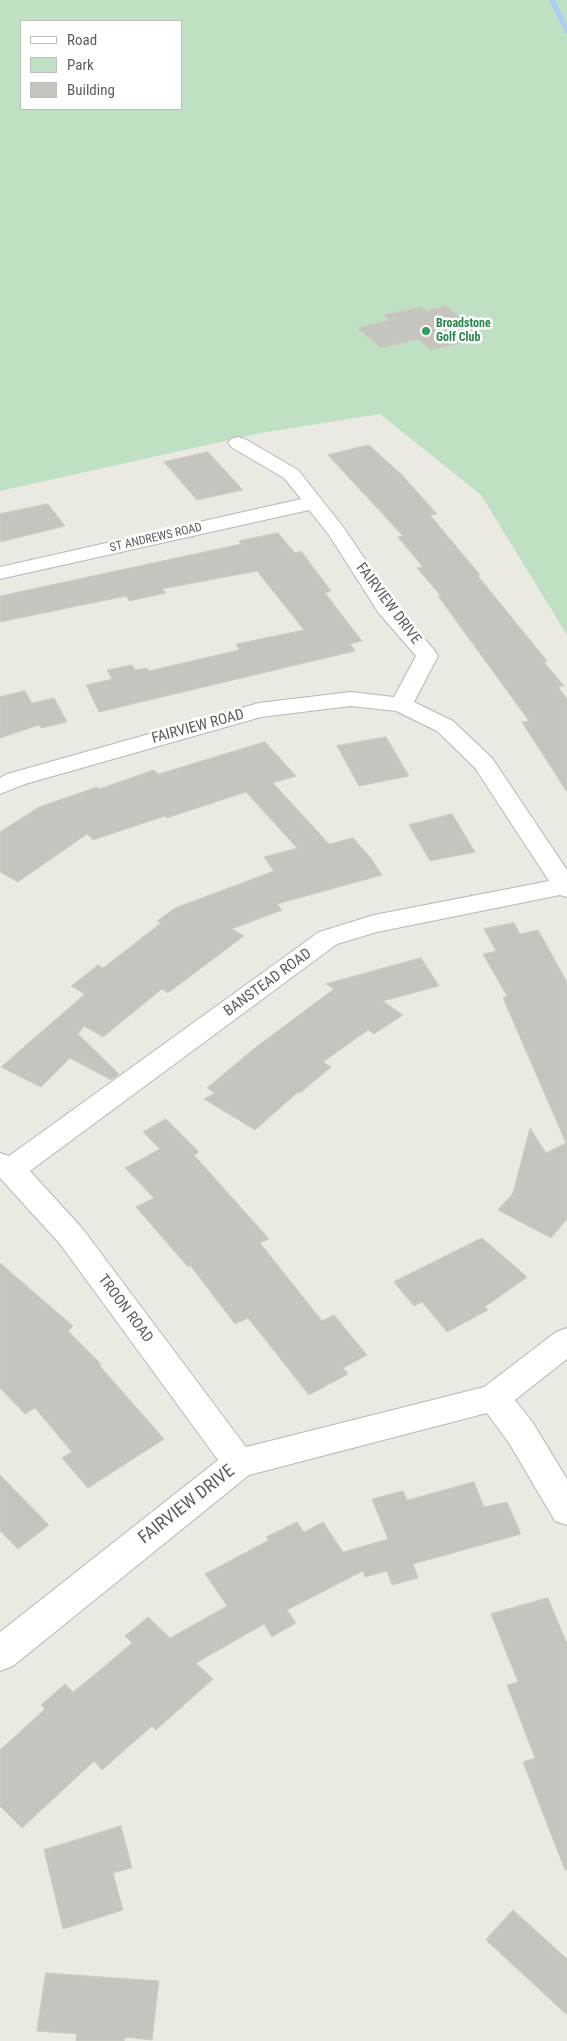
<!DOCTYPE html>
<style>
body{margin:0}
#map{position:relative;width:567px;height:2041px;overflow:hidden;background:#ebeae2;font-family:"Roboto Condensed",sans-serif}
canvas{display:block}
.legend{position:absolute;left:20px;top:20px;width:162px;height:90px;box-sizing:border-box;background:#fff;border:1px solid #bdbec0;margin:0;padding:6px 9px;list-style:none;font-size:15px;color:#5a5c61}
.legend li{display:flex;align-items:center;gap:10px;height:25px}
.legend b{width:25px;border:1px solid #bdbec0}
</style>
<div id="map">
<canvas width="567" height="2041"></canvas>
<ul class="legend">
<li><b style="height:6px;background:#fff"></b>Road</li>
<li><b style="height:14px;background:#c0e0c3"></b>Park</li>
<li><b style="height:14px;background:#c6c4be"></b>Building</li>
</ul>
</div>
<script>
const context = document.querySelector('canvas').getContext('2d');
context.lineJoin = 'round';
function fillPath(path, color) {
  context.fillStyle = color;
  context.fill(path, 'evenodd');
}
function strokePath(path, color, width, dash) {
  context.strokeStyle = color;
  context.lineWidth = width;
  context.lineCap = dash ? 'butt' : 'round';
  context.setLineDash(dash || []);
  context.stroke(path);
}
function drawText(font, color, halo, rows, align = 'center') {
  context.font = font + ' "Roboto Condensed",sans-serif';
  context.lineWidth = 5;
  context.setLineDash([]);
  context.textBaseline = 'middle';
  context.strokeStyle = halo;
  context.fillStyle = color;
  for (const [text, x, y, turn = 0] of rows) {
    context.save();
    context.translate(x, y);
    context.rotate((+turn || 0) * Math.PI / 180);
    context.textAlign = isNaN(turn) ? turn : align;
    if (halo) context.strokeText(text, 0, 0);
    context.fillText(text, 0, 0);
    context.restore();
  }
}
fillPath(new Path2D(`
 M0 0H567V635L481 495 380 414 261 433 0 491ZM21 21H181V109H21Z`), '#c0e0c3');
strokePath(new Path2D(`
 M552 0 567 31`), '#a8cef5', 5.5);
const building = new Path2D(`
 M446 306 485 337 431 350 418 339 381 348 357 328 389 320 383 315 421 307 426 311Z
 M369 445 402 475 437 514 430 515 480 575 478 576 547 661 544 662 564 686 558 687 567 699V792L522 722 529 721 438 596H441L417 568 423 567 398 537 403 536 328 455Z
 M208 452 243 490 197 500 164 462Z
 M48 504 65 526 0 542V514Z
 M278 533 295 553 301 551 331 591 325 593 362 641 350 644 355 651 99 712 86 685 112 679 107 670 132 665 135 670 147 668 149 671 239 650 236 644 304 630 257 571 162 589 166 593 129 601 126 596 0 622V596L241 544 239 541Z
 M25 691 32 703 54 698 67 722 41 728 39 725 0 738V697Z
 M386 737 409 776 359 786 337 746Z
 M265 742 296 776 273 783 329 844 353 838 370 857 382 875 277 904 282 910 232 929 244 936 168 993 162 989 103 1037 84 1026 78 1034 119 1074 111 1080 70 1058 41 1087 1 1067 85 994 71 986 98 965 103 968 161 923 157 921 175 908 274 871 264 857 297 848 246 792 167 818 165 816 93 840 87 834 18 882 0 872V832L39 807 97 787 99 789 154 770 158 774Z
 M452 814 475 852 430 861 409 825Z
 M514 923 520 934 538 930 567 982V1219L551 1238 498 1210 513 1193 530 1128 546 1153 566 1143 503 998 507 996 483 954 496 951 484 929Z
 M421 958 439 986 383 1001 403 1015 374 1034 368 1030 323 1062 331 1067 300 1093 298 1092 255 1130 204 1099 215 1093 207 1088 256 1047 334 989 326 984Z
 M166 1119 199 1152 194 1155 269 1239 260 1243 322 1321 334 1315 367 1355 343 1368 348 1374 309 1395 248 1318 235 1324 190 1265 188 1267 136 1207 154 1198 125 1168 160 1149 143 1132Z
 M482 1238 527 1277 485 1307 488 1310 447 1332 422 1302 414 1306 394 1282Z
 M0 1263 73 1326 68 1331 101 1364 99 1365 164 1439 88 1488 62 1458 72 1452 35 1408 25 1414 0 1388Z
 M0 1475 49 1525 18 1549 0 1531Z
 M474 1482 484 1507 507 1502 521 1534 413 1564 418 1578 392 1585 387 1571 365 1577 363 1571 287 1610 296 1623 272 1637 264 1624 196 1663 213 1679 156 1730 152 1726 102 1770 94 1761 22 1828 0 1806V1750L45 1709 41 1705 65 1684 73 1692 93 1676 132 1643 125 1636 148 1617 170 1638 227 1606 205 1574 269 1540 266 1537 297 1522 304 1532 323 1522 343 1552 388 1539 372 1499 403 1491 407 1500Z
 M548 1598 567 1644V1869L565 1870 523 1762 535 1758 507 1685 518 1682 491 1614Z
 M121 1826 132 1868 113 1873 123 1910 63 1929 44 1850Z
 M513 1910 567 1959V2015L486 1940Z
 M46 1973 159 1981 152 2040 125 2037 124 2041H76L77 2034 37 2031Z`);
fillPath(building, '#c6c4be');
strokePath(building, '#cfccc1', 1);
const street = new Path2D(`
 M238 437 245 439 298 470 344 528 394 603 435 651 438 656 414 702 453 721 492 758 567 870V897L560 895 377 932 337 944 30 1171 82 1228 246 1447 484 1387 556 1332 567 1328V1359L515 1400 533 1423 567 1479V1525L555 1521 509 1443 487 1413 249 1475 13 1666 0 1671V1632L218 1460 60 1244 0 1178V1153L9 1156 319 932 374 915 549 881 475 768 437 731 396 711 351 706 261 717 25 784 0 794V778L7 774 259 703 351 692 394 697 416 656 378 612 329 535 309 510 0 579V567L301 499 284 478 231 447 228 443 231 439Z`);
strokePath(street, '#b4b6bb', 2);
fillPath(street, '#fff');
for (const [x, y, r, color] of [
 [426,331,5,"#2e9e5b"]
]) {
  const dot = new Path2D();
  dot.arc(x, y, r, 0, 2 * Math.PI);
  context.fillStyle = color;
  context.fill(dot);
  strokePath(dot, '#fff', 2);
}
drawText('bold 12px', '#27864d', '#fff', [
 ["Broadstone",436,324],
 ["Golf Club",436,338]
], 'left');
drawText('12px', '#5a5c61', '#fff', [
 ["ST ANDREWS ROAD",156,538,-13]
]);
drawText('15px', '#5a5c61', '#fff', [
 ["FAIRVIEW DRIVE",388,604,53],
 ["FAIRVIEW ROAD",198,727,-15],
 ["BANSTEAD ROAD",268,983,-36],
 ["TROON ROAD",125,1309,53]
]);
drawText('18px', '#5a5c61', '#fff', [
 ["FAIRVIEW DRIVE",187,1505,-38]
]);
</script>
